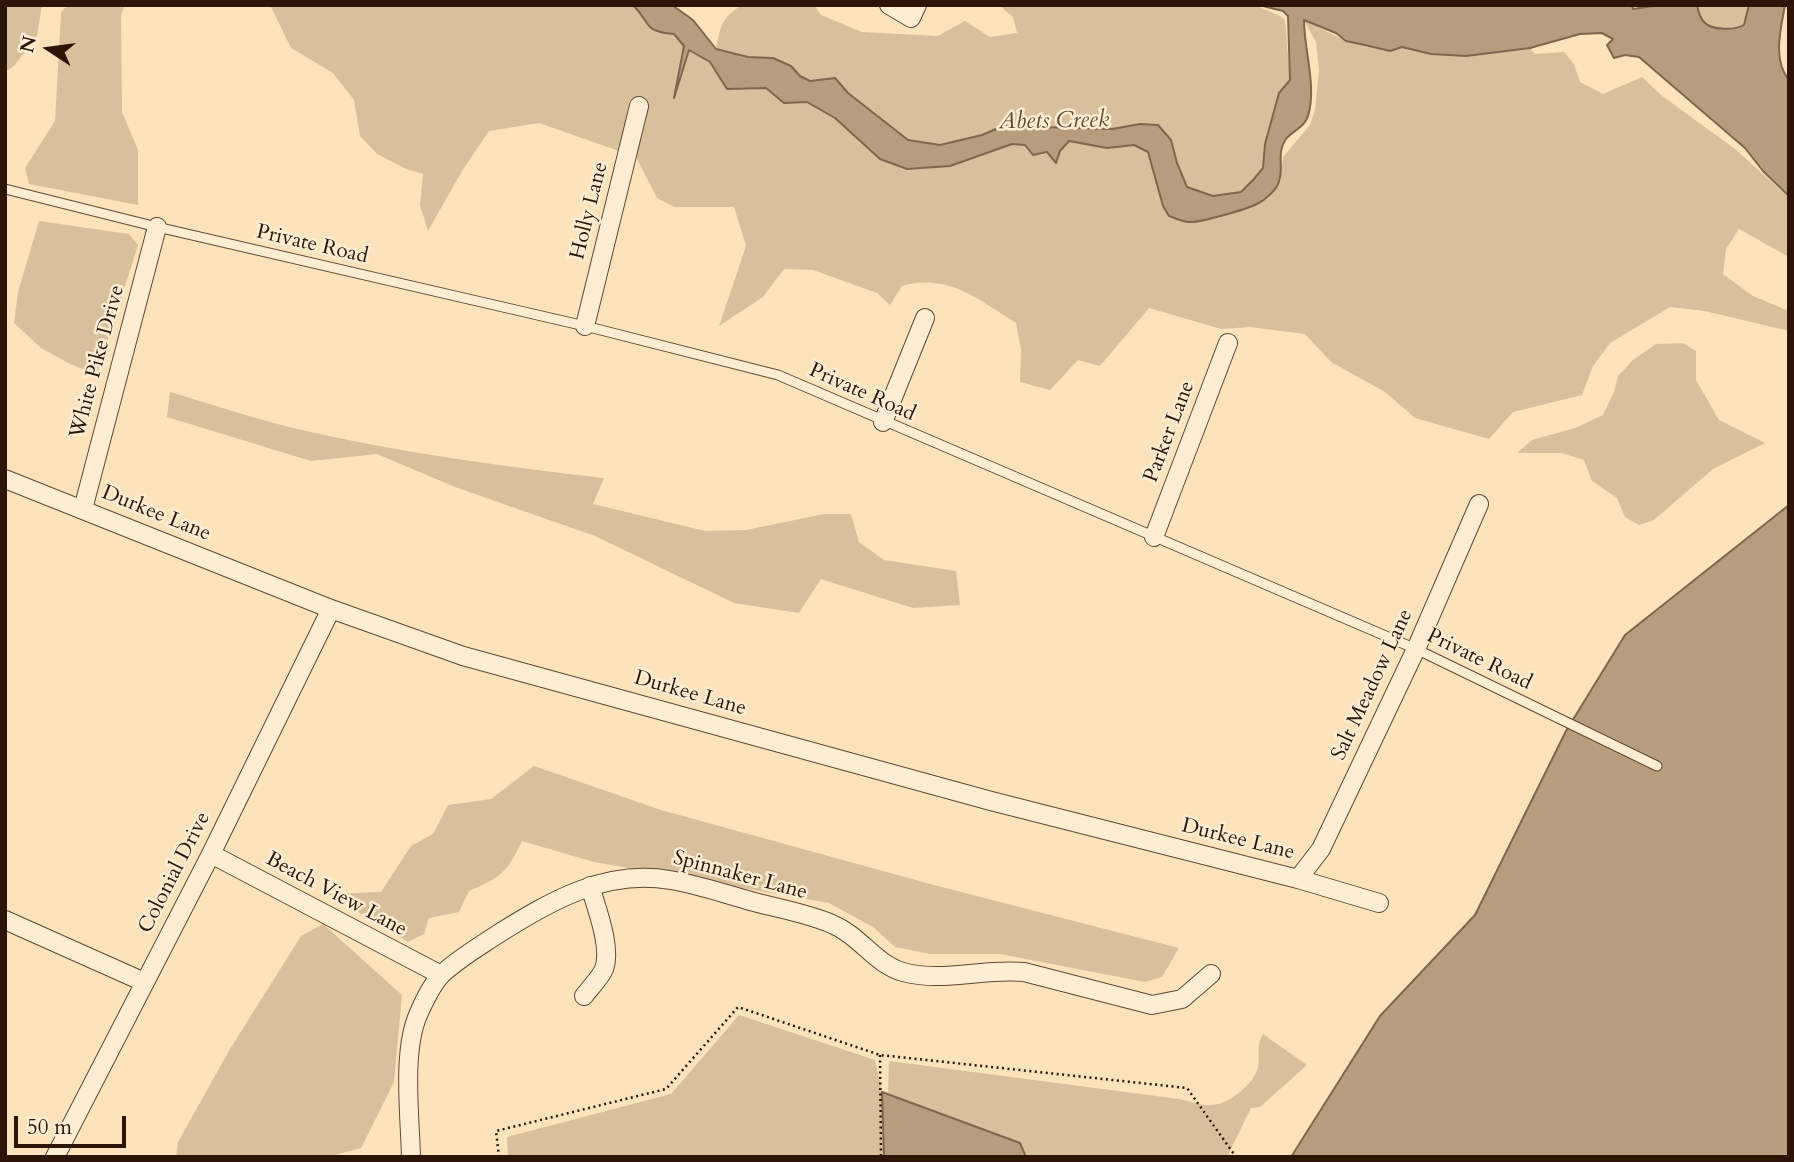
<!DOCTYPE html>
<style>
body{margin:0}
#map{position:relative;width:1794px;height:1162px;overflow:hidden;background:#fde3bb;font-family:Cardo,serif}
canvas{display:block}
.frame{position:absolute;inset:0;border:7px solid #2c1506;pointer-events:none}
.north{position:absolute;left:14px;top:14px;width:70px;height:70px;-webkit-text-stroke:5px #feedd3;paint-order:stroke;rotate:283deg;font-size:19px;font-weight:700;line-height:28px;text-align:center;color:#2c1506}
.north::after{content:'';display:block;margin:auto;width:24px;height:32px;background:#2c1506;clip-path:polygon(50% 0,100% 100%,50% 72%,0 100%)}
.scale{position:absolute;left:14px;top:1116px;width:112px;height:32px;box-sizing:border-box;border:4px solid #2c1506;border-top:0;padding-left:9px;font-size:21px;line-height:24px;white-space:nowrap;color:#2c1506;-webkit-text-stroke:5px #feedd3;paint-order:stroke}
</style>
<div id="map">
<canvas width="1794" height="1162"></canvas>
<div class="frame"></div>
<div class="north">N</div>
<div class="scale">50 m</div>
</div>
<script>
const context = document.querySelector('canvas').getContext('2d');
context.lineJoin = 'round';
function fillPath(path, color) {
  context.fillStyle = color;
  context.fill(path, 'evenodd');
}
function strokePath(path, color, width, dash) {
  context.strokeStyle = color;
  context.lineWidth = width;
  context.lineCap = dash ? 'butt' : 'round';
  context.setLineDash(dash || []);
  context.stroke(path);
}
function drawText(font, color, halo, rows, align = 'center') {
  context.font = font + ' Cardo,serif';
  context.lineWidth = 5;
  context.setLineDash([]);
  context.textBaseline = 'middle';
  context.strokeStyle = halo;
  context.fillStyle = color;
  for (const [text, x, y, turn = 0] of rows) {
    context.save();
    context.translate(x, y);
    context.rotate((+turn || 0) * Math.PI / 180);
    context.textAlign = isNaN(turn) ? turn : align;
    if (halo) context.strokeText(text, 0, 0);
    context.fillText(text, 0, 0);
    context.restore();
  }
}
fillPath(new Path2D(`
 M5 5H42L37 36 14 66 5 72Z
 M68 5H125L121 15 122 112 138 150V205L29 184 25 168 55 121 61 12Z
 M270 5H633C652 24 642 32 674 34L684 46 676 89 689 50 710 62 727 89 766 88 784 103 806 102 835 118 880 159 996 149 1012 144 1025 145 1034 155 1049 154 1055 162 1060 151 1069 141 1107 148 1134 145 1148 152 1163 206 1211 220 1257 204 1279 181 1283 157 1310 125 1315 110 1319 70 1316 42 1304 20 1346 41 1402 47 1431 54 1466 56 1530 48 1535 54 1564 52 1574 64 1580 82 1603 94 1642 77 1661 95 1735 149 1789 197V257L1739 229 1726 249 1723 274 1753 296 1789 311V331L1705 311 1670 307 1610 343 1593 366 1582 395 1513 412 1489 439 1415 418 1385 392 1331 362 1305 334 1250 327 1221 329 1149 308 1100 366 1078 360 1050 390 1020 382 1021 350 1016 323C979 300 948 273 902 286L890 305 877 293 813 270 784 269 763 297 719 326 746 246 734 207H674L657 198 636 157 539 123 489 131 462 171 428 231 420 205 423 174 406 169 377 154 360 136 354 100 333 73 291 48Z
 M742 5H814L821 15 862 32 938 36 965 21 990 37 1017 33 1013 17 999 5H1255L1280 16 1285 20 1290 80 1279 93 1265 144 1263 168 1254 179 1241 192 1213 196 1187 187 1177 163 1171 140 1140 124 1112 129 1003 126 982 135 940 145 908 140 848 93 835 78 810 81 800 76 791 66 773 58 748 57 716 49C720 27 722 17 742 5Z
 M1697 5H1749L1744 25C1735 30 1712 31 1704 22 1700 18 1698 10 1697 5Z
 M39 221 129 234 138 245 97 375 70 364 41 348 14 323 18 292Z
 M1683 343 1696 351V380L1719 420 1765 443 1713 469 1654 520 1639 525 1625 517 1617 498 1592 481 1584 460 1561 453H1517L1532 440 1575 428 1603 415 1614 392 1618 376 1633 360 1656 344Z
 M170 392C211 404 252 418 293 428 395 452 499 466 604 478L593 504 705 531 746 530 824 514H851L859 542 884 560 956 571 960 605 913 608 821 579 799 613 734 603 595 536 455 487 377 454 311 461 167 417Z
 M534 766 661 810 934 885 1179 948 1162 977 1145 982 1000 954H930L895 947 873 927 829 903 594 862 522 841C507 873 501 877 469 891L459 912 429 918 424 934 408 942 328 894 381 892 411 846 433 834 448 805 491 799Z
 M323 924 402 995 394 1082 361 1148 327 1157H176L178 1142 230 1049 301 936Z
 M739 1015 875 1060 882 1092 884 1157H508L507 1137 671 1094Z
 M1263 1034 1307 1065 1260 1107 1251 1108 1227 1157H1026L1020 1143 888 1094 889 1061 1179 1099C1189 1101 1203 1106 1213 1105 1229 1104 1255 1083 1258 1067 1260 1056 1256 1045 1263 1034Z`), '#d9c09c');
const water = new Path2D(`
 M633 5H672L693 20 716 49 748 57 773 58 791 66 800 76 810 81 835 78 848 93 908 140 940 145 982 135 1003 126 1112 129 1140 124 1158 125 1171 140 1177 163 1187 187 1213 196 1241 192 1254 179 1263 168 1265 144 1279 93 1290 80 1288 16 1283 11 1259 5H1632L1633 9 1660 5H1697C1698 10 1700 18 1704 22 1712 31 1735 30 1744 25L1749 5H1785C1781 28 1772 60 1789 80V196L1763 171 1745 148 1639 57 1625 55 1614 58 1607 45 1613 39 1602 33 1580 34 1530 48 1466 56 1431 54 1402 47 1390 51 1365 45 1346 41 1336 33 1304 20C1304 51 1317 86 1308 116 1305 127 1292 131 1286 139 1276 153 1284 167 1279 181 1277 190 1265 200 1257 204 1247 209 1200 223 1189 222 1183 222 1175 218 1169 216L1163 206 1148 152 1134 145 1107 148 1069 141 1060 151 1056 163 1047 152 1033 155 1025 145 1012 144 950 166 907 169 880 159 835 118 807 102 784 103 766 88 727 89 710 62 689 50 674 98 684 46 674 34C642 31 652 24 633 5Z
 M1789 505V1157H1291L1380 1016 1475 915 1566 731 1625 635Z
 M882 1092 1020 1143 1026 1157H884Z`);
fillPath(water, '#b69d7d');
strokePath(water, '#7f674d', 2);
const service = new Path2D(`
 M5 189 157 227 585 326 778 375 1416 649 1657 766`);
const minor = new Path2D(`
 M889 5 911 18 917 5
 M585 326 639 106
 M883 422 925 318
 M5 479 331 609 463 656 991 801 1298 879 1379 903
 M83 509 157 227
 M1154 537 1228 343
 M211 854 441 975
 M1298 879 1321 849 1416 649 1479 504
 M5 920 144 982
 M584 996C590 988 600 978 604 969 612 947 596 907 590 886
 M55 1157 211 854 331 609
 M411 1157C410 1116 402 1052 418 1015 423 1003 433 983 442 974 458 959 480 946 498 934 551 901 605 869 670 880 696 884 722 893 747 900 774 908 808 913 834 925 860 936 875 964 903 972 943 983 983 968 1024 972L1152 1005 1182 999 1211 974`);
strokePath(service, '#604833', 11);
strokePath(minor, '#604833', 20);
strokePath(new Path2D(`
 M880 1055 881 1157
 M499 1157 496 1131 666 1089 738 1007 880 1055 1187 1088 1236 1157`), '#2c1506', 2.5, [2, 3.5]);
strokePath(service, '#feedd3', 9);
strokePath(minor, '#feedd3', 18);
drawText('21px', '#2c1506', '#feedd3', [
 ["Holly Lane",590,211,-76],
 ["Private Road",312,245,13],
 ["White Pike Drive",98,362,-75],
 ["Private Road",862,393,24],
 ["Parker Lane",1170,432,-69],
 ["Durkee Lane",156,514,22],
 ["Private Road",1479,660,26],
 ["Salt Meadow Lane",1373,685,-65],
 ["Durkee Lane",690,694,16],
 ["Durkee Lane",1238,840,14],
 ["Colonial Drive",175,873,-63],
 ["Spinnaker Lane",740,876,15],
 ["Beach View Lane",336,895,28]
]);
drawText('italic 23px', '#634b36', '#feedd3', [
 ["Abets Creek",1054,122,-1]
]);
</script>
